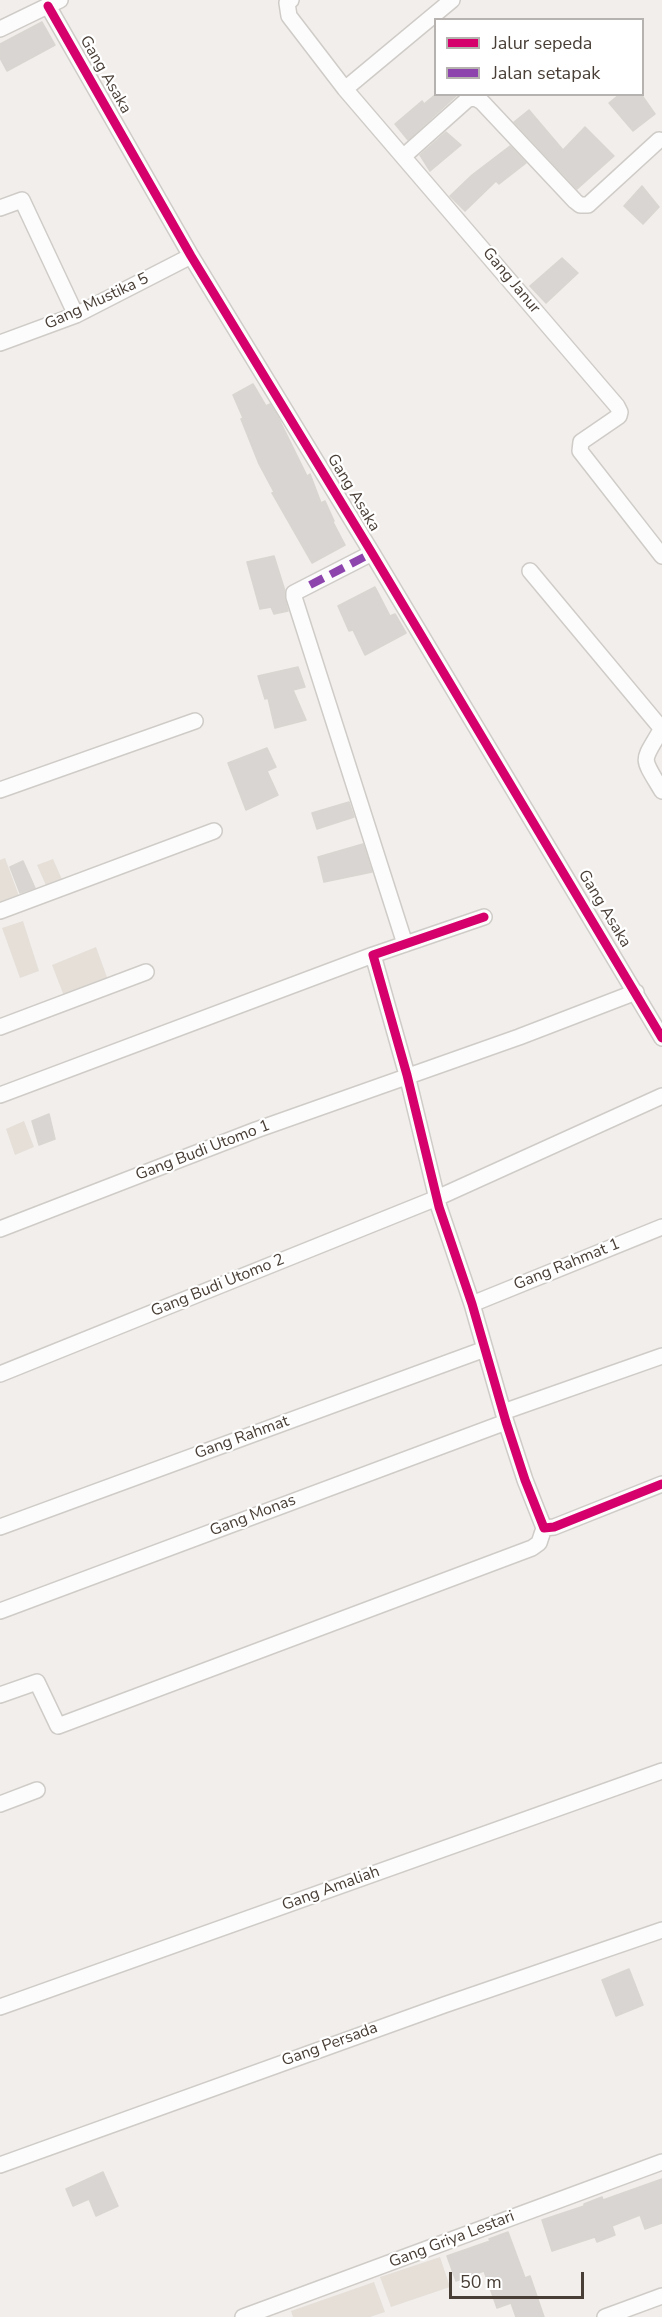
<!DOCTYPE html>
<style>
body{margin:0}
#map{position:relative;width:662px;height:2317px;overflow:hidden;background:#f1eeeb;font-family:"Nunito Sans",sans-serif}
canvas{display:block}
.legend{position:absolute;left:434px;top:18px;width:210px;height:78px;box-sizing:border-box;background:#fff;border:2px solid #b6b2af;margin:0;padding:8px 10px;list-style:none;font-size:18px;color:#483e36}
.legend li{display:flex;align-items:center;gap:12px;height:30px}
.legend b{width:30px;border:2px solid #b6b2af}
.scale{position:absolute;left:449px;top:2272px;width:135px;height:27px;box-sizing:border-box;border:3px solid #483e36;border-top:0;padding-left:8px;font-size:18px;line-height:21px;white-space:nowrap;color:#483e36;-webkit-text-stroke:4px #fff;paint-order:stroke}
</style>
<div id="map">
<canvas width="662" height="2317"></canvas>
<ul class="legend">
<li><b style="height:8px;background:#d6006c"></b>Jalur sepeda</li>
<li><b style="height:8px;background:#8e44ad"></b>Jalan setapak</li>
</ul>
<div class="scale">50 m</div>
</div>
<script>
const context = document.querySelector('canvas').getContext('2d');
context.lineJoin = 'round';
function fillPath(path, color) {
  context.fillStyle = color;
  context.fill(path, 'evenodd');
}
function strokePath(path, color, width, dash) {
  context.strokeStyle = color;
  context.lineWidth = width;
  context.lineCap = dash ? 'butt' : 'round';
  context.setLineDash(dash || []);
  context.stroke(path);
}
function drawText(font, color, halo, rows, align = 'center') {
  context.font = font + ' "Nunito Sans",sans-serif';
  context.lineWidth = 4.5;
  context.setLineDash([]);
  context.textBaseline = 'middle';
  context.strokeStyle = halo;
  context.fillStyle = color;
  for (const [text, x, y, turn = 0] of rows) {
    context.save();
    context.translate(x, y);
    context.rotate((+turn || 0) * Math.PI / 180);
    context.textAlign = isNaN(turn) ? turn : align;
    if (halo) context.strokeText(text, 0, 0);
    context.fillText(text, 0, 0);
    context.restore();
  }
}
fillPath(new Path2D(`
 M5 858 19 896 0 904V860Z
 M53 859 64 884 48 890 37 865Z
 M23 921 39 971 20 978 2 928Z
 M96 947 108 980 64 996 52 965Z
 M24 1121 34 1147 15 1155 6 1129Z
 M440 2257 450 2287 391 2307 380 2277Z
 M374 2282 385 2312 370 2317H293L291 2311Z`), '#e5dfd8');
const building = new Path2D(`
 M42 22 55 45 7 71 0 58V44Z
 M436 94H458L408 140 395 124 422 101 424 104Z
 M620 94H641L655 114 633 131 609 103Z
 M529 110 563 150 585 127 614 156 577 189 514 122Z
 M446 132 461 145 430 171 420 155Z
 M510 146 526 163 499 184 496 181 465 211 450 196 472 175Z
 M642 186 659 207 643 224 624 206Z
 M562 258 578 273 546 303 530 286Z
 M253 384 266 406 270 404 278 417 307 476 310 474 321 503 325 501 334 521 333 522 345 545 312 563 272 493 274 492 259 464 241 419 243 418 233 395Z
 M274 556 285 591V600L288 611 274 614 271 607 260 609 247 562Z
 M375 587 390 616 395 614 406 633 365 655 353 630 349 631 338 606Z
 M298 667 305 687 293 690 306 720 275 728 268 698 265 699 258 676Z
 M267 748 276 767 267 771 278 795 246 810 228 763Z
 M349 802 354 817 317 829 312 813Z
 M363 844 372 872 324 882 318 857Z
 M23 861 35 888 20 893 10 867Z
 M49 1114 55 1139 39 1145 32 1121Z
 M629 1969 643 2005 616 2016 602 1980Z
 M103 2172 118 2206 96 2216 89 2199 73 2206 66 2189Z
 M662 2179V2223L645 2229 640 2215 612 2226 615 2235 597 2242 595 2237 552 2251 542 2220 584 2206V2204L602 2197 603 2200Z
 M508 2232 525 2278 530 2276 544 2317H516L511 2303 497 2308 484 2271 456 2281 447 2256 490 2241 489 2239Z`);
fillPath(building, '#d9d5d2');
strokePath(building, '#d9d5d1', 1.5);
const minor = new Path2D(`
 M291 0 287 3 289 16 345 89 617 406 620 412 619 416 581 442 580 451 662 556
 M48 6 191 256 372 553 662 1038
 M0 29 60 0
 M345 89 452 0
 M404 156 468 99 475 98 482 102 575 201 580 205H588L659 140
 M0 208 22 200 76 315
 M0 343 76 315 191 256
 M372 553 294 593V597L405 944
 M530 571 661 728
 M662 728C642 764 640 754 662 791
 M0 790 195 721
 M0 911 214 831
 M484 917 373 955 407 1075 439 1207 472 1304 506 1422 525 1480 544 1528 554 1527 662 1484
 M0 1027 146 972
 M0 1095 373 955
 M0 1229 256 1130 519 1037 636 992
 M472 1304 662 1227
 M0 1374 437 1198 662 1096
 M503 1412 662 1356
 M0 1527 485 1349
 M0 1611 506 1422
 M0 1695 37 1682 58 1726 532 1548 539 1543 544 1528
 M0 1804 37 1790
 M0 2007 662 1771
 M0 2165 444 2005 662 1930
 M243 2317 662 2162
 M605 2317 662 2296`);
strokePath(minor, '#cfccc8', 18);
strokePath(minor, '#fdfcfc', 15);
strokePath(new Path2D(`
 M310 585 372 553`), '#8e44ad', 8, [15, 8]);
strokePath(new Path2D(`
 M48 6 191 256 372 553 662 1038
 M484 917 373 955 407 1075 439 1207 472 1304 506 1422 525 1480 544 1528 554 1527 662 1484`), '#d6006c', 9);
drawText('16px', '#483e36', '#fff', [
 ["Gang Asaka",105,75,60],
 ["Gang Janur",511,281,50],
 ["Gang Mustika 5",97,302,-25],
 ["Gang Asaka",353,493,59],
 ["Gang Asaka",604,909,59],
 ["Gang Budi Utomo 1",203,1151,-21],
 ["Gang Rahmat 1",567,1265,-22],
 ["Gang Budi Utomo 2",218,1286,-22],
 ["Gang Rahmat",242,1438,-20],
 ["Gang Monas",253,1516,-21],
 ["Gang Amaliah",331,1889,-20],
 ["Gang Persada",330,2045,-20],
 ["Gang Griya Lestari",452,2240,-21]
]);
</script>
